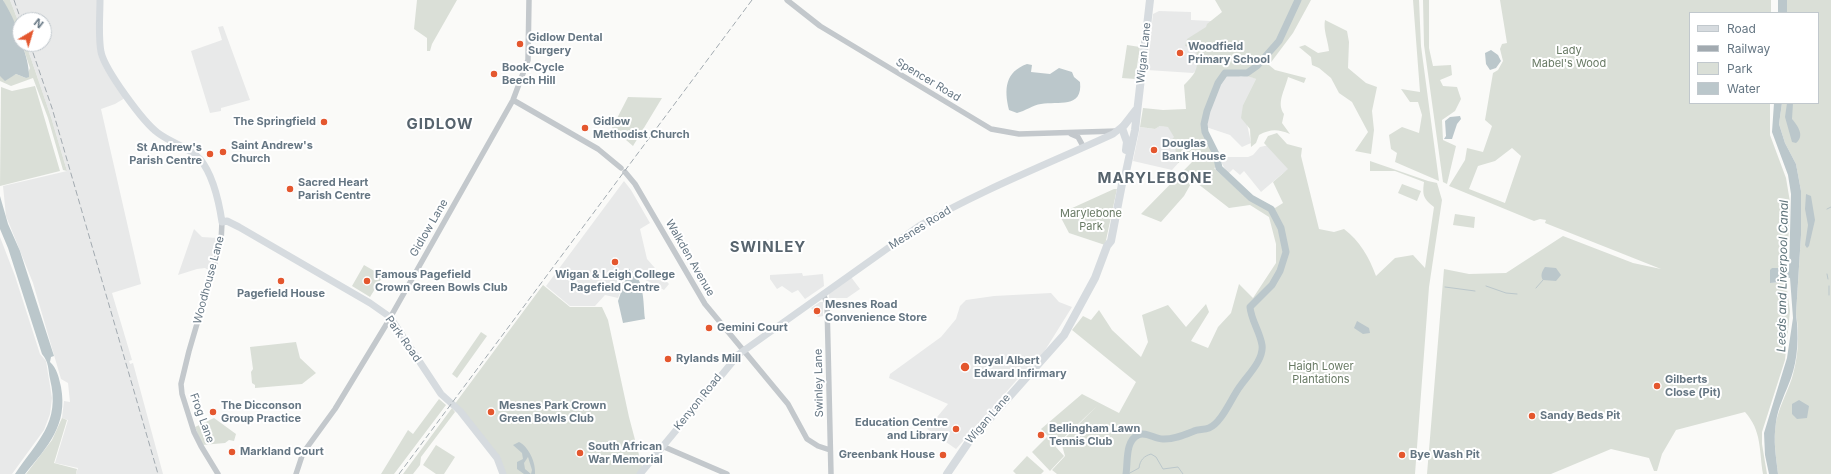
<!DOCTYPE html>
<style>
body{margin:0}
#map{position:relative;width:1831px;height:474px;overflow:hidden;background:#fafaf8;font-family:Inter,sans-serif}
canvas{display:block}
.legend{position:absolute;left:1689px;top:12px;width:130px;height:92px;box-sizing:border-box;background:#fff;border:1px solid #c1c8cd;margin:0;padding:5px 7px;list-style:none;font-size:12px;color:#657683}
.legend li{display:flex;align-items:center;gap:8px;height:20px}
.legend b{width:20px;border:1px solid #c1c8cd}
.north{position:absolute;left:12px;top:12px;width:40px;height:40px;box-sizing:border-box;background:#fff;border:1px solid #c1c8cd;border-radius:50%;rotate:38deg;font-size:11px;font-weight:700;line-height:16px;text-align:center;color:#657683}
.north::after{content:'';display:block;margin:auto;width:14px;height:18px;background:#e4572e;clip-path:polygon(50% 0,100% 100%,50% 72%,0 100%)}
</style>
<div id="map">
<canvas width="1831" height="474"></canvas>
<ul class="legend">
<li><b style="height:5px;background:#d6dbdf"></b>Road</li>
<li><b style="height:5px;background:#a2aab0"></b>Railway</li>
<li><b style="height:11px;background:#dadfd7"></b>Park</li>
<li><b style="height:11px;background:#bbc7cb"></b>Water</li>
</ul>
<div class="north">N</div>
</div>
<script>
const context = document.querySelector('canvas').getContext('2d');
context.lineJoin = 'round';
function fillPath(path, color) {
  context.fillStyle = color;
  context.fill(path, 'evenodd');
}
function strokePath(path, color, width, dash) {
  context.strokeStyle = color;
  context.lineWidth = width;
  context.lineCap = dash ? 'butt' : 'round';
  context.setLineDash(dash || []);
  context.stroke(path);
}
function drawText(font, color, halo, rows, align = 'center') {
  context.font = font + ' Inter,sans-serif';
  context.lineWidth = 4;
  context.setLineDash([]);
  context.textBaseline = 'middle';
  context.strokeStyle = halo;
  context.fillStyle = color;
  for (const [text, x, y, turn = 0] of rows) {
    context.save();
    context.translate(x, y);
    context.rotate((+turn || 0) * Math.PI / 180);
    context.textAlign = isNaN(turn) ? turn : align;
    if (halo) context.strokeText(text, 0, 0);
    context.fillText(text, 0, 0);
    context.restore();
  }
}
fillPath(new Path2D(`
 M10 0H98V50L125 98 115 104 101 109 141 284 112 293 132 360 129 361 130 364 133 363 163 474H76L78 468 55 463 68 420 62 418 64 401 70 402 68 383 61 379 33 283 6 216 3 186 67 171 51 117 26 44H44V20H20V26Z
 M1159 11 1191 12V20L1211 21 1217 40 1202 66 1193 73 1147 70 1153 14Z
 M223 26 250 100 221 108V111L210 113 191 51 222 40 218 27Z
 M1230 72 1241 77 1247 75 1256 79 1243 105 1251 143 1242 147 1230 135 1206 127 1214 94Z
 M1160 126 1179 127 1181 160 1172 170 1133 161 1140 127 1155 129Z
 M1283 142 1299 164 1282 174 1261 192 1244 171 1240 175 1233 169 1228 174 1221 162 1223 157H1248L1253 155 1260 147Z
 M624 181 631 190 650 223 640 229 647 259 669 284 664 290 644 279 639 269 634 271 629 269 618 298 605 295 595 306H570L546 286Z
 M194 229 202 237 218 238 208 270 205 268 197 269 178 275Z
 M0 237 15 276 40 354 46 361 52 398 50 414 44 430 12 474H0Z
 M802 273 803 276 823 274 824 286 805 299 798 290 792 293 782 286 777 289 770 279V275Z
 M851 277 860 289 847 298H829V293Z
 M1051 293 1059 302 1072 307 1039 360 1023 373 956 449 927 429 948 404 889 378 890 374 941 337 956 319 960 306 966 300 994 296Z
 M820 302H823V316L818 317 811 308Z`), '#e8e9e9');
fillPath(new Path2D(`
 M3 0H10L20 26V39Z
 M417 0H457L432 44 430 51H427V38L414 29Z
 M1215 0H1311L1293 33 1269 65 1275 70 1306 78 1304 83 1288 77C1285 90 1276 103 1284 114L1282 123 1290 134C1277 129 1271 129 1259 135L1256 143 1251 147 1250 129 1241 118 1243 105 1256 79C1247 75 1240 76 1230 72L1214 94 1206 124 1212 153 1190 155 1178 163 1175 148 1169 143 1174 137 1168 127 1160 126 1155 129 1140 127 1143 108 1163 110 1186 109 1184 85C1197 72 1199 68 1196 49L1185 46 1187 39 1206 27 1207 24 1222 12Z
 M1413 0H1419L1421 46 1439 181 1395 162 1397 153 1391 149 1389 135 1402 127 1419 133 1422 115 1418 102H1410L1401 89 1420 92Z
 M1423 0H1429V48L1433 66 1451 65 1452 75 1440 80 1443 86 1457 87 1461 99 1455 111 1442 120 1443 140 1456 146 1447 184 1443 182 1424 45Z
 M1500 0H1771V13H1690V103H1770V135L1786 178 1790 202 1787 269 1776 268 1770 283 1786 282 1790 311 1785 360 1762 432V444L1767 474H1763C1759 450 1762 431 1745 412L1676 430 1662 454 1657 471H1654L1649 458 1611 449 1551 474H1427L1444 269 1469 274 1506 273 1563 236 1633 263 1661 269 1545 223 1546 220 1540 219 1534 221 1449 186 1465 160 1467 148 1483 152 1492 126 1485 120 1493 73 1498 70 1503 61 1500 49 1502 44 1507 43ZM1512 148 1521 156 1505 203 1469 189 1478 166 1495 161Z
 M1787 0H1831V474H1778C1776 456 1773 440 1776 422 1779 407 1787 393 1792 378 1798 358 1800 335 1796 314L1801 235V191L1796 164 1785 143 1779 124 1782 103H1818V13H1787Z
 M1325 20 1347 31 1349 42 1348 68 1366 83 1377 87 1372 111 1374 130 1371 154 1355 151 1368 132 1352 102 1339 93 1331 78 1319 68 1312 65 1311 57 1299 47 1305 45 1318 53 1329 51C1328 40 1323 30 1325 20Z
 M22 44H26L51 117 67 171 63 170 48 118 33 78 11 86 0 81V73V76L9 77 16 74 26 78 30 68Z
 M1127 45 1140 47 1135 79 1122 78Z
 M35 86 60 171 0 186 1 87 12 91Z
 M628 97 662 98 633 146 612 128Z
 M1277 133 1287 144 1302 148 1301 156 1319 229 1334 232 1344 229C1360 241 1369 257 1376 276L1395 258 1413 255 1425 268 1434 207C1424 199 1422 196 1424 182L1395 171H1370V161L1428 181 1437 183 1442 200 1429 287 1415 474H1057L1052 470 1065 456 1061 442 1097 406 1055 446 1064 456 1050 471 1032 452 1048 436 1041 429 1082 394 1119 413 1136 382 1072 330 1083 316 1091 320 1099 310 1112 330 1141 357 1148 342 1142 315 1168 305 1186 327 1206 304 1209 312 1191 341 1208 348 1218 327 1231 313 1239 284 1253 298 1276 263V244L1269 217 1250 205 1229 208 1193 180 1184 196 1161 222 1141 214 1192 162 1219 161 1222 165 1214 168 1247 198H1257L1275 208 1283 203 1273 182 1288 169 1264 143 1268 136Z
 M1402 184 1421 191 1417 201 1398 193Z
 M1114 189H1117L1105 245 1069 233 1059 214Z
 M1455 214 1475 217 1474 228 1453 225Z
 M364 265 383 276 370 297 352 286Z
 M543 285 570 307H602L608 320 629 417 643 470 637 474H505L454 405Z
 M481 332 487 336 457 378 452 374Z
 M296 342 300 358 316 373 302 384 255 388V385L252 383 251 372 253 369 250 347Z
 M439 399 446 405 394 474H381L408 430 413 434Z
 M452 408 455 412 421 457 420 465 413 474H403Z
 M62 418 67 420 54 463 77 469 76 474H26L52 440Z
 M214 418 236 434 234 441 229 440 225 443 202 445 195 427Z
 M436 445 455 457 444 474H436L423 465Z
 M1027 456 1044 471 1041 474H1016L1013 471Z`), '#dadfd7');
fillPath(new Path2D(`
 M0 0H3C10 12 20 30 20 44H22C26 56 29 65 29 77L26 78 16 74 5 81 0 76Z
 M1778 0H1787V13H1778Z
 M1491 50 1498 55 1501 61 1496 68 1490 70 1486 64 1485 53Z
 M1027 64 1032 65 1031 72 1050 74 1059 68 1072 72 1074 77 1080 82C1083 109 1058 101 1041 104 1033 105 1025 111 1017 113L1009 110C1004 89 1005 72 1027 64Z
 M1774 103H1782L1779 124 1785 143 1796 164 1801 191V235L1796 314C1799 336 1798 358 1791 378 1786 392 1778 407 1776 422 1773 442 1776 455 1778 474H1769L1765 455 1764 433 1787 358 1793 318 1790 278 1786 277 1783 282 1770 283V270L1772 268H1784L1787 272 1789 271 1791 194 1788 175 1772 132Z
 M1787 103H1793L1792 119C1798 126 1805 136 1796 143L1792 142 1785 117Z
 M1460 116 1461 119 1457 124 1452 139H1444L1446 136 1445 121 1450 117Z
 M1806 194 1811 196 1815 220 1809 246 1807 248 1805 245 1808 225 1805 209Z
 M0 196 8 224 20 251 54 356 51 357 50 362C57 368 59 378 61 387 68 425 48 446 25 474H15C37 441 61 423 50 379 48 369 49 362 42 354L8 248 0 229Z
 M1545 267 1556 268 1561 275 1556 281 1543 280C1540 276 1542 271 1545 267Z
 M629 269C645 278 643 303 645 319L623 323 618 301Z
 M1357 321 1369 328 1370 333 1363 334 1354 328Z
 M1799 400 1809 406 1807 418 1797 419 1792 414V404Z
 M519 442C529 447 536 463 535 474H531L532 470 528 457 524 463 525 469 531 474H524L517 469V462L523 459 522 453 513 445Z`), '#bbc7cb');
strokePath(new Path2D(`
 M1827 209 1831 207
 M1827 274 1828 279
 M1486 286 1506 293 1517 294
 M1829 286V295
 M1445 287 1475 291
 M1536 288 1543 280
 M1128 474 1139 468C1140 460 1144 456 1151 454L1156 457 1163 469 1178 467 1183 474`), '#bbc7cb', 1);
strokePath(new Path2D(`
 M1126 474C1128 462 1125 441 1138 435 1146 431 1156 440 1164 439 1175 439 1184 435 1194 431 1198 429 1204 430 1209 428 1222 423 1232 396 1241 385 1249 374 1264 359 1262 345 1260 332 1251 320 1250 307L1272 285 1280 271 1286 252 1281 228 1271 209 1251 198 1219 168 1216 154 1205 132 1204 124 1207 111 1218 83 1225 73H1247L1257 66 1279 41 1298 0`), '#bbc7cb', 7);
strokePath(new Path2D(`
 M787 0 820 26 991 129 1019 134 1117 131
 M513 100 598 149 621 168
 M1071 134 1078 137 1083 146
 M625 172 635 184 705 304 788 404 807 439 818 446 830 450
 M823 294 827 303 831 474
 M662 446 727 474
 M218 474 201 446 194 432 182 394 181 384 189 351 221 242 222 222
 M296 474 303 453 335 409 386 325 513 100 528 60 529 0`), '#c3c8cc', 5.5);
strokePath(new Path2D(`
 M100 0C100 17 98 35 101 52 105 70 143 122 158 133 171 143 189 147 200 159 213 175 219 202 222 222L227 221 239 227 370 303 390 317 441 394 460 411 497 458 503 474
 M640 474 739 354 919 226C981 190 1048 164 1113 134L1123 126`), '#d6dbdf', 7);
strokePath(new Path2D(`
 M1126 150 1127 142 1122 128 1136 110
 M947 474 968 443 1064 335 1095 278 1107 246 1111 241 1122 184 1124 181 1135 130 1150 0`), '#d6dbdf', 8);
strokePath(new Path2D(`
 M14 0 21 20
 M30 44 52 108 158 474
 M399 474 752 0`), '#a2aab0', 1, [6, 3]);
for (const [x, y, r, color] of [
 [520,44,4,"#e4572e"],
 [1180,53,4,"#e4572e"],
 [494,74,4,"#e4572e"],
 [324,122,4,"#e4572e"],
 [585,128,4,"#e4572e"],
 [1154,150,4,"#e4572e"],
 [223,152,4,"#e4572e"],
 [210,154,4,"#e4572e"],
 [290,189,4,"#e4572e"],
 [615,262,4,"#e4572e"],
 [281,281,4,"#e4572e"],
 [367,281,4,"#e4572e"],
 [817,311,4,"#e4572e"],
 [709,328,4,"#e4572e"],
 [668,359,4,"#e4572e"],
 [965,367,5,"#e4572e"],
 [1657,386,4,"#e4572e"],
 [213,412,4,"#e4572e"],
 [491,412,4,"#e4572e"],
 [1532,416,4,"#e4572e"],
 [956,429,4,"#e4572e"],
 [1041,435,4,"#e4572e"],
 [232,452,4,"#e4572e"],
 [580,453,4,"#e4572e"],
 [943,455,4,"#e4572e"],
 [1402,455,4,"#e4572e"]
]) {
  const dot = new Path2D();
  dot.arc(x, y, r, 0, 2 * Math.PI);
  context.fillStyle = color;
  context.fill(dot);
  strokePath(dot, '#fff', 1.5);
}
drawText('bold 11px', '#657683', '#fff', [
 ["Gidlow Dental",528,38],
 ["Surgery",528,51],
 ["Woodfield",1188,47],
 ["Primary School",1188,60],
 ["Book-Cycle",502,68],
 ["Beech Hill",502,81],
 ["The Springfield",316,122,"right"],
 ["Gidlow",593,122],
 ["Methodist Church",593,135],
 ["Douglas",1162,144],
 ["Bank House",1162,157],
 ["Saint Andrew's",231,146],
 ["Church",231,159],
 ["St Andrew's",202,148,"right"],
 ["Parish Centre",202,161,"right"],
 ["Sacred Heart",298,183],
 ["Parish Centre",298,196],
 ["Famous Pagefield",375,275],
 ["Crown Green Bowls Club",375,288],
 ["Wigan & Leigh College",615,275,"center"],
 ["Pagefield Centre",615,288,"center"],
 ["Pagefield House",281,294,"center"],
 ["Mesnes Road",825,305],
 ["Convenience Store",825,318],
 ["Gemini Court",717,328],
 ["Rylands Mill",676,359],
 ["Royal Albert",974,361],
 ["Edward Infirmary",974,374],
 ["Gilberts",1665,380],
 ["Close (Pit)",1665,393],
 ["The Dicconson",221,406],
 ["Group Practice",221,419],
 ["Mesnes Park Crown",499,406],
 ["Green Bowls Club",499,419],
 ["Sandy Beds Pit",1540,416],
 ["Education Centre",948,423,"right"],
 ["and Library",948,436,"right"],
 ["Bellingham Lawn",1049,429],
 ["Tennis Club",1049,442],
 ["South African",588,447],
 ["War Memorial",588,460],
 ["Markland Court",240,452],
 ["Greenbank House",935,455,"right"],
 ["Bye Wash Pit",1410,455]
], 'left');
drawText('11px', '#687a64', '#fff', [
 ["Lady",1569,51],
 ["Mabel's Wood",1569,64],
 ["Marylebone",1091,214],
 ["Park",1091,227],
 ["Haigh Lower",1321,367],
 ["Plantations",1321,380]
]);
drawText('11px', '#657683', '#fff', [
 ["Wigan Lane",1144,53,-84],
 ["Spencer Road",928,80,31],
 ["Gidlow Lane",429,228,-60],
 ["Mesnes Road",920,228,-32],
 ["Walkden Avenue",690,258,60],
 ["Woodhouse Lane",209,280,-75],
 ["Park Road",403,339,55],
 ["Swinley Lane",819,383,-91],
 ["Kenyon Road",698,402,-51],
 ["Frog Lane",202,418,70],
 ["Wigan Lane",988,419,-49]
]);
drawText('italic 12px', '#60757c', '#fff', [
 ["Leeds and Liverpool Canal",1783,276,-89]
]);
context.letterSpacing = '1px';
drawText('bold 15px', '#57646e', '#fff', [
 ["GIDLOW",440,124],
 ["MARYLEBONE",1155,178],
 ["SWINLEY",768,247]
]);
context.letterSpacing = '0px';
</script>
